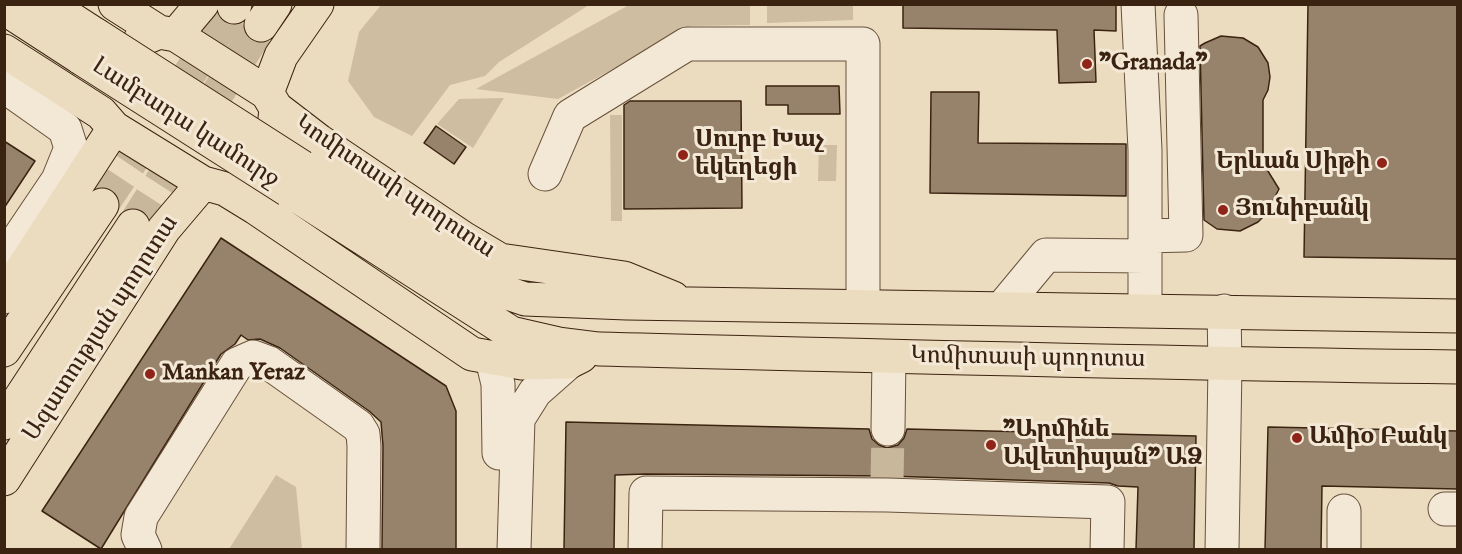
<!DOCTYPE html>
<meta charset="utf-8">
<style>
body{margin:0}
#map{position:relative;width:1462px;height:554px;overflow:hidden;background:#ecdcbf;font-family:"IM FELL English",serif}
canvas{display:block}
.frame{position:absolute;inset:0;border:6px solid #3b2311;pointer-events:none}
</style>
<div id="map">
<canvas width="1462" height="554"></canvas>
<div class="frame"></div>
</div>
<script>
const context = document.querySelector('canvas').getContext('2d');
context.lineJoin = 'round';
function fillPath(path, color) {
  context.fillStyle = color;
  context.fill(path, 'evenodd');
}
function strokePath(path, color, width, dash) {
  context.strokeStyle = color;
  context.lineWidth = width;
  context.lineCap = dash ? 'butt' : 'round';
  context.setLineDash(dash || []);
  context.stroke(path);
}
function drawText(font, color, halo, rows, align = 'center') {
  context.font = font + ' "IM FELL English","Noto Serif Armenian",serif';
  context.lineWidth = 6;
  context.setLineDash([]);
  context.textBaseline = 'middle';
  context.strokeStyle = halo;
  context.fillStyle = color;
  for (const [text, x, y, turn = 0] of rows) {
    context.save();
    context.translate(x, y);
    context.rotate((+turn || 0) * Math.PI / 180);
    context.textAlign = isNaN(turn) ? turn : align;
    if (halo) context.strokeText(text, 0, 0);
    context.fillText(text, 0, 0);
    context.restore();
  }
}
fillPath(new Path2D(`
 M381 5V4L589 5 499 62 485 76 450 85 412 136 374 117 348 81 359 32Z
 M629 5H750V25L691 26 558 99 476 89Z
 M767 5H853V20L767 23Z
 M504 98 473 148 437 124 459 99Z
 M610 115H622V221H611Z
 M819 145H837L836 181H818Z
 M276 475 296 487 302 549H229Z`), '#cebda1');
const building = new Path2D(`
 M903 4H1116V31L1094 30 1096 82 1059 83 1057 30 903 28Z
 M1308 4H1458V259L1304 257Z
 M1221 36 1243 38 1258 47 1268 63 1270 77 1268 90 1263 100V163L1279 189 1266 214 1258 222 1240 231 1217 229 1204 220 1200 46 1205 43Z
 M766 86H839L840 114H788V105H766Z
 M931 92H979L978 143 1126 144V196L930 193Z
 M630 101H741L742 208 624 209V105Z
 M436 126 466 147 454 164 424 143Z
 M4 141 35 161 4 208Z
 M221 238 446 386 456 411V549H382L383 446 381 422 369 411 280 348 260 339 248 340 241 335 235 344 221 354 101 549 42 511Z
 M566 422 869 429 872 439 879 445 887 448 898 445 904 438 907 429 1196 436 1194 549H1136L1138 487 1118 486 1109 483 887 476 646 474 615 475 614 549H564Z
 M1268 427 1458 431V489L1322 486 1321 549H1265Z`);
fillPath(building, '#97836b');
strokePath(building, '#3b2311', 1.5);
strokePath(new Path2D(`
 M887 481 888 429`), '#c9b79c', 33, [33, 16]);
strokePath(new Path2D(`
 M102 205 234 7
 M133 226 261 25`), '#c9b79c', 33, [33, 16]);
const minor = new Path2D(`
 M1138 4 1145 150V310
 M4 86 65 129 71 148 58 180 4 260
 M545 174 570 116 687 44H863V306
 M1145 236 1186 235 1181 15
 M1002 308 1046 255 1145 256
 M492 359 498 384 499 453
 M888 429 889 357
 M1445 509H1458
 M145 550 138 535 141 517 237 364 253 357 269 363 358 426 363 434 364 446 363 550
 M514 550 518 419 535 392 569 362
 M645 550 646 493 887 495 1108 502 1107 550
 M1222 550 1225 365 1224 311
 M1344 550V511`);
const major = new Path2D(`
 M48 4 96 35
 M115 4 159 32
 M234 7 235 4
 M4 8 81 58
 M261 25 275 4
 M176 35 202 4
 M140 40 159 32 176 35 267 93 276 108 274 129
 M4 51 101 113 114 128 203 183 225 189 256 208 472 354 522 363 569 362 581 356
 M267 93 281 56 317 4
 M276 108 319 141 463 238 500 260 624 278 673 298
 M302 167 481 284 525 299 627 303 1458 316
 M288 190 511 333 559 344 599 349C885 356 1171 364 1458 367
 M4 297 114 128
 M4 350 102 205
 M4 423 133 226
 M4 479 164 229 203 183`);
strokePath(minor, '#67513c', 35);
strokePath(major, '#3b2311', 35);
strokePath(minor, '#f3e8d5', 33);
strokePath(major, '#ecdcbf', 33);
const majorBridge = new Path2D(`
 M96 35 302 167
 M81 58 288 190`);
strokePath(majorBridge, '#3b2311', 35, []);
strokePath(majorBridge, '#ecdcbf', 33);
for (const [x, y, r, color] of [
 [1087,64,6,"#8f2418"],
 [683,155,6,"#8f2418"],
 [1382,163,6,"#8f2418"],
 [1223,210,6,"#8f2418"],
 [150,374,6,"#8f2418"],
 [1297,438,6,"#8f2418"],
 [991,445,6,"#8f2418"]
]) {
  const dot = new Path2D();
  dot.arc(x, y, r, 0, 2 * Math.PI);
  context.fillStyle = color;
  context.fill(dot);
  strokePath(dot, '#f3e8d5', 2);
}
drawText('bold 24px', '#3b2311', '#f3e8d5', [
 ["\"Granada\"",1099,64],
 ["Սուրբ Խաչ",695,141],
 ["եկեղեցի",695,169],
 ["Երևան Սիթի",1370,163,"right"],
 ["Յունիբանկ",1235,210],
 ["Mankan Yeraz",162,374],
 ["\"Արմինե",1003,431],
 ["Ավետիսյան\" ԱՁ",1003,459],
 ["Ամիօ Բանկ",1309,438]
], 'left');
drawText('24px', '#3b2311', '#f3e8d5', [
 ["Լամբադա կամուրջ",185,124,33],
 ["Կոմիտասի պողոտա",394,188,34],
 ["Ազատության պողոտա",102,329,-57],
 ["Կոմիտասի պողոտա",1028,359,1]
]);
</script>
